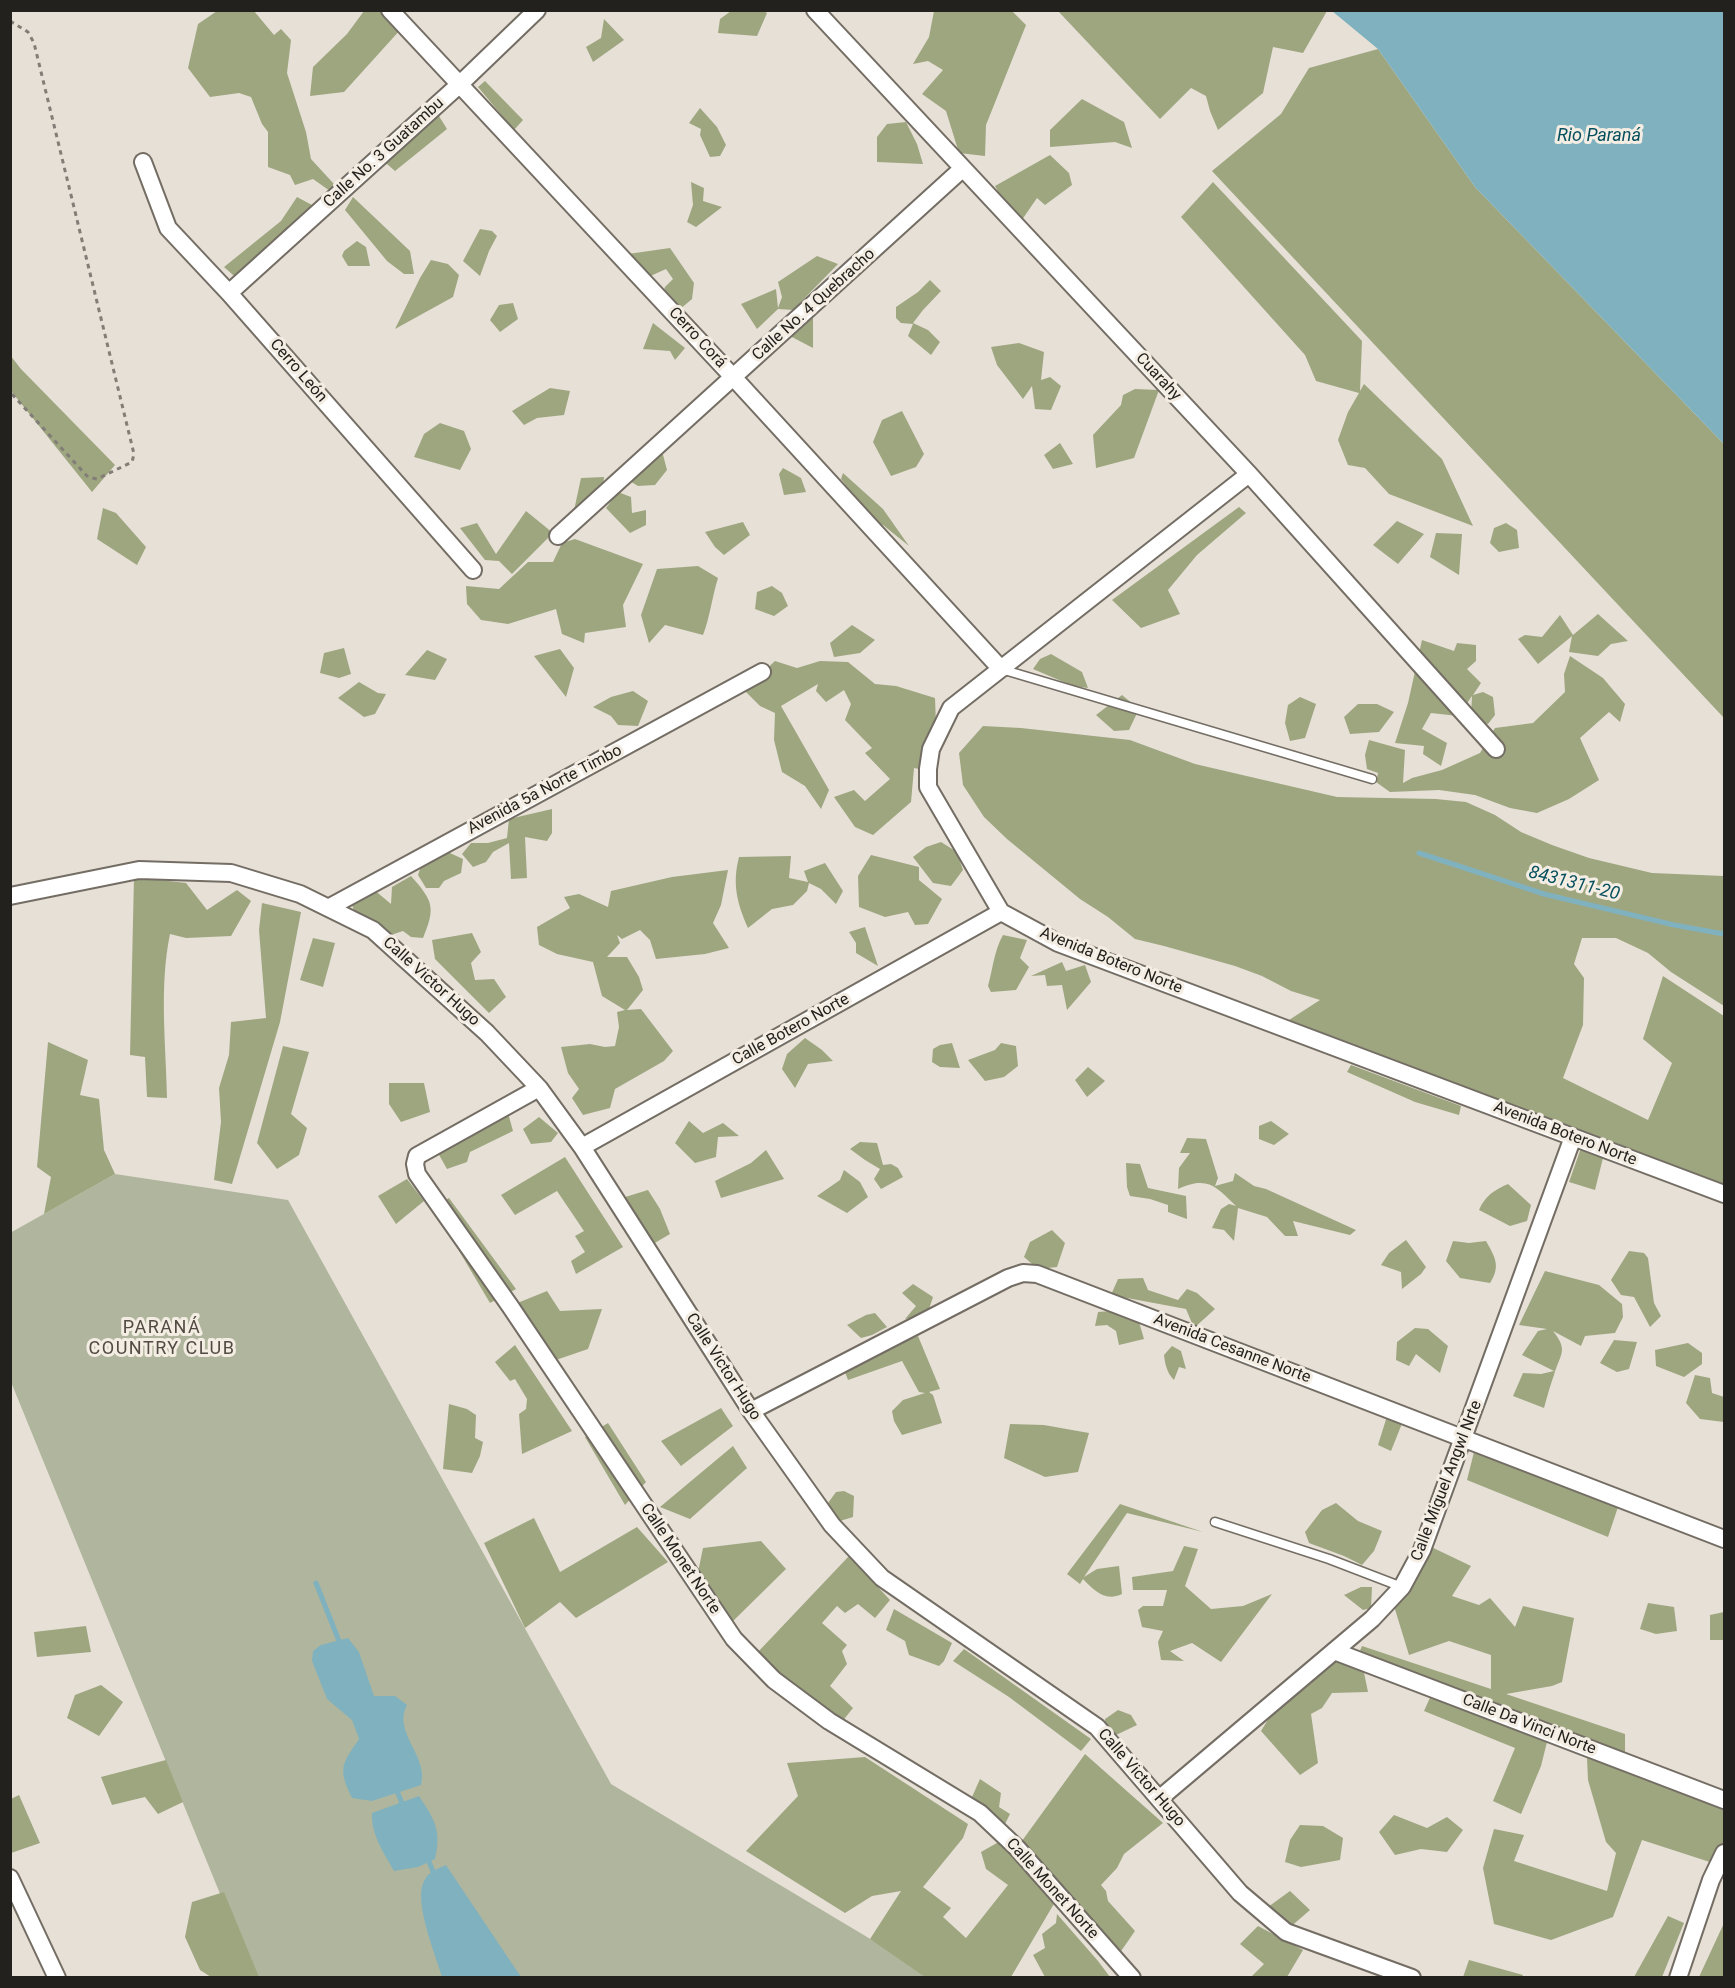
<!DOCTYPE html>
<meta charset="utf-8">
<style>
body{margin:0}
#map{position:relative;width:1735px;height:1988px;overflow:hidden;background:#e7e0d6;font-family:Roboto,sans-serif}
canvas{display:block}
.frame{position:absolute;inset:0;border:12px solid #23211d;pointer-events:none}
</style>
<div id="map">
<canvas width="1735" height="1988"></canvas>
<div class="frame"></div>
</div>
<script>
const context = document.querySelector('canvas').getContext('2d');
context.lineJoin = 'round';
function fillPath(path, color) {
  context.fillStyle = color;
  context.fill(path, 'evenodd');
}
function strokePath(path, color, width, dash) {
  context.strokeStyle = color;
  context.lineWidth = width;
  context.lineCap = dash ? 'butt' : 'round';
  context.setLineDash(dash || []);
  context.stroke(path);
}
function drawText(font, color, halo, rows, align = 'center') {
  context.font = font + ' Roboto,sans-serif';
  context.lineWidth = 6;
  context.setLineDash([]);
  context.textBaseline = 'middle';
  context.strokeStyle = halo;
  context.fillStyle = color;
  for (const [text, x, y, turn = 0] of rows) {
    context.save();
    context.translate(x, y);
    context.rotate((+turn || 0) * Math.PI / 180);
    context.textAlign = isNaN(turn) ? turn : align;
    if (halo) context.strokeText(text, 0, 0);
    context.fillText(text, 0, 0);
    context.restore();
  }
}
fillPath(new Path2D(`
 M115 1174 288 1200 611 1784 934 1977H254L11 1382 10 1233Z`), '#b0b69d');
fillPath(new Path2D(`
 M217 11H254L274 35 281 29 291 40 287 73 306 132 311 159 334 184 330 191 313 179 295 185 290 175 268 167V132L262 124 251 97 239 93 210 97 188 68 198 24Z
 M364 11H382L401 29 344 92 310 96 313 67 347 34Z
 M731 11H764L767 13 757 36 718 33 720 19Z
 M934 11H1012L1026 25 986 125 985 156 959 153 946 111 922 94 943 70 928 61 913 64 929 37Z
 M1058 11H1327L1303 53 1273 47 1263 93 1218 130 1210 111 1206 96 1191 88 1160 119Z
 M604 19 624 40 593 62 586 47 601 38Z
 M1378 49 1475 187 1724 444V718L1212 171 1281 114 1309 68Z
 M485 81 523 120 514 130 478 87Z
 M1082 99 1124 122 1132 148 1115 142 1050 147V130Z
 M700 108 717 127 726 145 720 156 710 157 700 135 701 129 689 123Z
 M439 116 447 129 395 171 379 157Z
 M906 122 917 144 923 164 877 162V137L887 124Z
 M1050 155 1069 173 1072 185 1045 205 1037 198 1017 227 995 186Z
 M691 182 704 188 703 201 722 207 696 227 687 222 693 205Z
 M1213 182 1362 341 1360 391 1364 384 1442 459 1473 526 1389 494 1365 468 1348 465 1338 440 1348 412 1359 393 1316 381 1305 355 1181 217Z
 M297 197 312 205 291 238 241 282 224 267 281 221Z
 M353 197 410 251 414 274H404L387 261 345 210Z
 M480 229 492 231 497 236 489 251 480 276 463 261Z
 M357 241 366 247 370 266H348L342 256 344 251Z
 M670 248 694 283 692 299 679 310 661 299 665 287 673 279 666 269 646 278 628 254Z
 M817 256 838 264 793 310 778 309 757 329 741 304 776 289 778 308 782 297 778 282Z
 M431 260 448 264 459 275 453 297 395 329 420 278Z
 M930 280 941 291 923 310 913 323 928 330 940 342 931 355 908 336 913 324 901 323 896 318V307L918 292Z
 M513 303 518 319 500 332 490 320 499 305Z
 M813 317V348L790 336Z
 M653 323 685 348 675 360 670 351 643 349Z
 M1019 343 1044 352 1041 380 1050 377 1061 386 1051 410 1035 409 1032 386 1023 399 997 365 991 347Z
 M10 355 21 369 115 465 92 492 11 391Z
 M550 388 570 391 564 415 537 418 524 425 512 411Z
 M1135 389 1159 390 1134 458 1096 468 1093 435 1121 405 1123 395Z
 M902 411 924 454 916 467 891 476 873 442 882 420Z
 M440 423 464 431 471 449 460 470 414 457 424 434Z
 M1060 443 1073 464 1053 469 1044 455Z
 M662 451 667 470 655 485 638 486 628 480Z
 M783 468 801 478 806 492 784 495 779 474Z
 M843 473 883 509 909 546 883 525 874 522 841 479Z
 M604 477 602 495 573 515 581 478Z
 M618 492 631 497 632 513 646 510V525L630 533 606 508Z
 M1239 507 1246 513 1197 555 1168 590 1180 614 1141 628 1112 600Z
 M103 508 116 513 146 547 137 565 97 539Z
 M526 511 553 533 512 574 499 561 485 560 460 528 477 523 496 554Z
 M1397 521 1424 534 1398 564 1373 545Z
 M743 522 750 535 724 555 715 547 705 532Z
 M1506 523 1517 530 1519 548 1499 552 1490 543 1494 528Z
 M1436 533 1462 534 1459 575 1430 557Z
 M575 539 643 564 623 605 626 627 585 633 584 643 562 634 556 609 508 624 481 620 467 604 466 586 499 589 528 562H553L562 543Z
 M698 566 718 578C712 597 710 617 703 635L665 625 649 643 641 615 657 569Z
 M772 586 782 593 788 606 774 616 755 609 757 592Z
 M1598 614 1628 641 1611 644 1598 656 1569 652 1572 636 1538 664 1518 639 1525 635 1542 637 1560 615 1573 635Z
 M852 625 875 640 860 653 834 657 830 643Z
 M1422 640 1454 651 1457 643 1476 645V661L1467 669 1481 683 1473 695 1483 692 1493 697 1495 715 1488 724 1475 721 1471 715 1472 696 1458 716 1431 713 1422 729 1447 743 1441 766 1423 754 1424 746 1395 743 1408 703Z
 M344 648 351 674 339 678 320 673 324 653Z
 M560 649 574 668 566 697 534 656Z
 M427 650 447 659 435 680 405 675Z
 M1051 654 1082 672 1088 688 1073 686 1033 669 1040 659Z
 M1570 656 1603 678 1625 704 1620 722 1609 712 1580 738 1599 780 1569 799 1537 813 1510 808 1475 795 1439 790 1390 792 1376 782 1378 773 1367 769 1365 755 1369 740 1405 750 1403 783 1412 778 1442 770 1480 753 1495 728 1533 723 1565 692 1564 674Z
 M775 661 797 668 820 661 848 662 875 684 896 686 935 698 936 724 924 770 914 768 911 802 873 835 855 827 834 797 854 790 865 801 890 779 865 753 872 748 845 720 851 704 844 690 826 702 816 691 818 684 781 706 829 790 821 809 805 786 782 772 774 740 775 713 760 706 744 690Z
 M359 682 378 693 386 694 375 714 364 717 338 698Z
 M633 691 648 701 638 726 618 725 611 716 593 707 611 697Z
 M1122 695 1139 709 1129 730 1114 731 1096 715Z
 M1300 697 1316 704 1305 738 1290 741 1285 723 1288 705Z
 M1358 704H1377L1394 712 1379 732 1350 734 1344 717Z
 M983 726 1021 728 1130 740 1195 764 1337 797 1436 799 1466 802 1495 815 1521 832 1552 845 1589 858 1652 873 1724 876V1006L1671 972 1648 953 1616 938H1582L1574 964 1584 978 1583 1025 1563 1078 1648 1120 1672 1063 1643 1039 1663 976 1724 1016V1184L1289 1020 1320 1000 1291 991 1262 976 1235 966 1164 946 1135 939 1108 917 1080 899 1007 839 984 817 963 785 959 753Z
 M552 809V833L547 841 525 837 527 878 511 879 509 843 493 852 486 862 473 867 462 854 471 843H488L507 838 509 819Z
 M941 842 957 852 963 870 951 886 933 883 913 857 926 847Z
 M439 848 463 859 461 873 444 881 439 888H426L418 875 421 866 431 862Z
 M871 855 919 867V880L942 899 928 924 915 925 908 912 885 917 859 907 858 876Z
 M791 856 789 878 808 882 804 871 825 863 843 891 836 904 821 889 809 883 807 891 793 905 772 909 748 928C737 903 732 884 739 857Z
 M728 870 721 905 713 923 729 948 705 954 656 959 650 940 640 930 622 939 617 935 620 943 607 957H627L639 977 643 990 627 1010 641 1009 673 1051 664 1061 615 1089 610 1108 583 1115 572 1098 579 1089 568 1073 561 1047 590 1044 605 1047 615 1046 619 1027 617 1012 625 1010 602 996 593 962 557 954 539 945 537 927 570 908 564 897 579 894 608 907 611 891 672 877Z
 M411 876C433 901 436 907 423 938L411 937 403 931 388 936 378 924 365 921 354 911 350 898 373 889 391 904 392 887Z
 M134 877 186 883 207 910 237 890 251 901 231 936 186 938 170 934C159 987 166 1044 167 1098L147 1097 145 1057 130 1055Z
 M262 903 301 912 280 1022 232 1184 214 1180 221 1122 219 1088 229 1055 231 1022 266 1018 259 930Z
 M865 927 878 966 856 953V943L849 932Z
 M472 933 481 952 471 963 475 980 494 979 506 997 489 1013 435 959 432 940Z
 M1003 935 1027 940 1020 958 1029 967 1016 990 991 992 988 986C993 968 994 951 1003 935Z
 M313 938 335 943 323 987 300 980Z
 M1062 962 1066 971 1085 965 1091 982 1067 1010 1062 985 1047 986 1045 975 1031 976Z
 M805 1038 822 1050 833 1061 808 1064 795 1088 782 1069 787 1054Z
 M48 1042 88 1060 80 1095 99 1099 104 1150 115 1174 44 1214 51 1177 37 1167Z
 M952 1043 960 1068 940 1067 932 1062 933 1049 940 1045Z
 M1001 1043 1016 1046 1018 1066 1004 1077 985 1081 968 1060 995 1050Z
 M283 1046 309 1052 291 1114 307 1128 299 1155 277 1169 257 1143Z
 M1351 1065 1461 1106 1459 1115 1415 1102 1347 1072Z
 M1088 1067 1105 1081 1087 1097 1075 1080Z
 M389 1083H424L430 1112 401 1122 389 1104Z
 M508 1113 513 1131 470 1152 467 1162 447 1169 438 1153Z
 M539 1117 558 1133 551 1142 531 1144 523 1129Z
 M689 1121 703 1133 723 1123 739 1136 718 1137 716 1157 695 1163 675 1143Z
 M1271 1121 1289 1134 1274 1145 1259 1139V1126Z
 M1187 1138 1206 1139 1218 1178 1215 1186 1233 1181 1235 1173 1254 1186 1266 1189 1356 1230 1350 1235 1293 1221 1298 1236H1285L1267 1217 1238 1208 1234 1241 1224 1230 1212 1228 1221 1209 1229 1204 1236 1206C1215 1185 1207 1176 1178 1189L1179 1168 1190 1153H1180Z
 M860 1142 877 1143 883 1165 891 1164 898 1168 903 1177 881 1189 874 1179 880 1169 865 1160 850 1149Z
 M1581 1148 1603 1158 1595 1190 1569 1182Z
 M766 1150 784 1179 721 1198 715 1181 751 1163Z
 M565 1157 623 1247 576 1274 571 1261 585 1252 575 1236 584 1231 557 1191 515 1215 501 1195Z
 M1126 1163 1140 1164 1148 1188 1186 1196 1187 1219 1168 1212V1205L1150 1199 1130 1196 1127 1187Z
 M844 1170 860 1182 868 1197 847 1213 817 1196 840 1180Z
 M407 1179 424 1201 396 1224 378 1196Z
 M1508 1184 1531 1205 1527 1221 1510 1226 1479 1210C1485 1196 1494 1190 1508 1184Z
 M648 1190 660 1209 670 1234 653 1244 622 1198Z
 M449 1198 516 1289 490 1303 433 1207Z
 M1052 1230 1065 1243 1057 1267 1038 1269 1024 1257 1030 1242Z
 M1406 1240 1426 1267 1421 1274 1402 1289 1401 1272 1381 1265 1389 1253Z
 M1453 1241 1469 1243 1486 1241C1495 1257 1501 1266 1490 1283L1460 1278 1446 1261Z
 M1629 1251 1644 1253 1648 1258 1654 1303 1661 1316 1650 1327 1634 1297 1621 1295 1611 1280Z
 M1545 1271 1599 1285 1622 1304 1623 1317 1615 1333 1585 1336 1581 1346 1553 1331C1569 1351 1560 1354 1554 1375 1550 1386 1547 1397 1544 1408L1513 1396 1523 1373 1541 1374 1554 1371 1522 1355 1538 1331 1547 1329 1519 1325Z
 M1143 1278 1148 1290 1178 1300 1187 1289 1197 1293 1215 1309 1194 1328 1186 1309 1111 1295 1118 1279Z
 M913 1284 933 1297 927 1315 905 1319 916 1306 902 1293Z
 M547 1291 560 1311 602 1309 588 1349 553 1361 510 1306Z
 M1111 1311 1127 1319 1139 1322 1144 1339 1119 1345 1116 1331 1107 1325 1095 1326 1098 1312Z
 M875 1313 887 1327 872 1335 861 1338 847 1325 866 1315Z
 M1415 1328 1428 1329 1448 1346 1440 1373 1416 1354 1409 1366 1396 1360 1397 1342Z
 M918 1336 940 1389 929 1392 933 1395 942 1423 902 1435 894 1421 892 1411 903 1400 925 1393 919 1392 902 1361 848 1380 843 1367Z
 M1614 1340 1637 1342 1629 1369 1617 1372 1600 1363Z
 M1688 1343 1702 1353V1364L1684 1377 1656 1366 1655 1350Z
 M515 1345 572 1431 522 1454 519 1414 526 1409 527 1399 515 1379 510 1381 495 1362Z
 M1172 1346 1181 1351 1186 1369 1179 1367 1174 1380C1167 1373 1165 1364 1164 1355Z
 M1695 1375 1710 1378 1712 1393 1724 1397V1422L1700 1419 1686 1403Z
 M449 1404 467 1409 476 1415 475 1438 483 1442 480 1456 472 1473 443 1469Z
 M721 1408 733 1426 681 1466 661 1441Z
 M1388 1413 1403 1421 1391 1451 1378 1445Z
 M608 1423 646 1482 625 1505 585 1437Z
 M1010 1424 1044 1425 1089 1433 1078 1472 1045 1477 1004 1458Z
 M733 1446 747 1468 690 1519 660 1507Z
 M1474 1452 1618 1507 1608 1537 1467 1480Z
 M844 1491 854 1496 853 1517 840 1521 828 1503 836 1492Z
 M1336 1503 1358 1521 1382 1531 1374 1551 1362 1565 1344 1556 1309 1543 1305 1532 1322 1510Z
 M1120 1504 1203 1532 1127 1513 1084 1577 1097 1569 1119 1566 1122 1594C1105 1602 1095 1591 1083 1579L1080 1584 1067 1574Z
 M534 1518 560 1572 637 1527 668 1562 576 1618 560 1602 525 1628 484 1543Z
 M761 1541 786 1569 730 1624 697 1577 703 1548Z
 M1425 1544 1471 1566 1452 1596 1479 1605 1490 1598 1515 1627 1523 1606 1574 1618 1562 1682 1552 1686 1506 1694 1625 1734V1755L1357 1658 1362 1646 1491 1689V1655L1449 1641 1409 1655 1394 1606Z
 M1184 1546 1198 1549 1185 1586 1211 1609 1243 1606 1272 1594 1221 1662 1192 1643 1170 1651 1184 1661 1161 1660 1158 1642 1163 1631 1142 1627 1138 1610 1143 1606H1163L1167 1590H1133L1132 1577 1173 1571Z
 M849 1556 890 1600 875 1618 858 1604 845 1613 837 1606 822 1623 847 1645 842 1651 847 1664 830 1686 853 1708 841 1723 779 1677 757 1653Z
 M1361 1587H1372L1371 1608 1363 1610 1344 1595Z
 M1648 1603 1674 1607 1677 1631 1656 1634 1640 1629Z
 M894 1609 952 1643 944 1661 939 1666 909 1655 905 1641 886 1630Z
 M1724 1612V1640H1710V1615Z
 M86 1626 91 1652 37 1657 34 1632Z
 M964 1649 1091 1739 1081 1751 1009 1697 953 1661Z
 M1331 1661 1362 1663 1368 1692 1332 1693 1322 1708 1311 1714 1318 1763 1300 1775 1261 1731 1272 1713Z
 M101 1685 123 1702 99 1736 67 1718 75 1695Z
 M1433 1691 1548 1738 1541 1766 1521 1814 1493 1801 1515 1748 1424 1711Z
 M1118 1710 1131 1715 1137 1725 1114 1736 1105 1727V1719Z
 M1085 1754 1163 1823 1124 1854 1117 1868 1101 1885 1106 1891 1108 1901 1135 1931 1119 1954 1019 1845Z
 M865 1757 968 1824 963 1838 923 1887 951 1908 943 1917 966 1938 1008 1885 986 1869 981 1852 1004 1839 1055 1902 1011 1977H925L870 1939 901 1891 872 1896 845 1913 746 1851 798 1796 787 1763Z
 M1587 1758 1724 1803V1845L1719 1865 1642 1840 1613 1917 1551 1940 1494 1924 1483 1868 1494 1829 1524 1835 1514 1861 1607 1891 1616 1853 1606 1842 1588 1780Z
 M166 1760 183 1802 158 1814 145 1797 112 1805 101 1777Z
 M980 1779 1001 1793 999 1807 1010 1814 1004 1826 972 1797Z
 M19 1795 40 1843 11 1853V1799Z
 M1394 1815 1427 1828 1447 1817 1463 1830 1447 1852 1421 1849 1395 1855 1379 1832Z
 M1300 1825 1323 1826 1343 1838 1340 1860 1301 1867 1285 1862 1290 1840Z
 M1290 1891 1310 1910 1288 1929 1268 1907Z
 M224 1892 259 1977H211L200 1970 185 1937 192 1902Z
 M1057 1914 1098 1961 1110 1977H1045L1033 1955 1045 1948 1042 1934 1056 1923Z
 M1668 1916 1684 1923 1662 1977H1634Z
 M1724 1923V1977H1699Z
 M1258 1926 1303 1950 1287 1977H1251L1264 1964 1240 1944Z
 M1469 1960 1523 1975 1522 1977H1463Z`), '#9ea680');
fillPath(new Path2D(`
 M1332 11H1724V444L1475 187 1378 49Z
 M348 1638 359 1652 374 1696H395L407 1705C392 1732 429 1756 421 1785L372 1801 352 1798C338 1769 341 1765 359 1739L352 1720 327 1699 312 1661 313 1651 321 1645Z
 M419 1796C434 1819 442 1830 435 1859L418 1867 394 1871C384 1853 371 1835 372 1813Z
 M446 1865 521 1977H442C436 1956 413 1901 424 1881 428 1872 437 1869 446 1865Z`), '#80b1bf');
strokePath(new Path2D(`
 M1419 853 1544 894 1674 925 1724 934
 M316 1583 341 1646
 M395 1786 404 1808
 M427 1857 435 1876`), '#80b1bf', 5);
const service = new Path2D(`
 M1001 669 1372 779
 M1215 1522 1329 1559 1402 1587`);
const minor = new Path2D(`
 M390 10 734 378 1001 669
 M815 10 1249 474 1496 749
 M143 162 168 228 229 293 473 570
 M229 293 460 84 537 10
 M1249 474 951 708 931 749 928 769V787L1001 912 1058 943 1724 1194
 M558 536 962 169
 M10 896 139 870 231 873 300 894 373 930 487 1033 539 1088 582 1147 751 1411 832 1525 882 1578 1097 1727 1240 1893 1286 1932 1412 1978
 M328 908 762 672
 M539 1088 417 1156 415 1164 417 1174 510 1306 734 1639 774 1680 829 1721 980 1813 1017 1848 1132 1978
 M582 1147 1001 912
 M751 1411 1008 1278 1023 1273 1037 1274 1724 1539
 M1334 1651 1724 1800
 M1159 1799 1372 1619 1402 1587 1422 1550 1573 1137
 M10 1878 57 1978
 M1678 1978 1711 1880 1724 1853`);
strokePath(service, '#736d64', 11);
strokePath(minor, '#736d64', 20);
strokePath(new Path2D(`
 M10 21 28 32 34 43 134 454 132 462 97 479 88 477 10 392`), '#827e77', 3, [4.5, 4.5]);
strokePath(service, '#fff', 8);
strokePath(minor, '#fff', 16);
drawText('16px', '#23211d', '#f4ede3', [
 ["Calle No. 3 Guatambu",384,153,-42],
 ["Calle No. 4 Quebracho",814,305,-42],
 ["Cerro Corá",697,338,47],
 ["Cerro León",298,371,49],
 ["Cuarahy",1158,377,47],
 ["Avenida 5a Norte Timbo",545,790,-28],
 ["Avenida Botero Norte",1111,961,22],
 ["Calle Victor Hugo",431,982,42],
 ["Calle Botero Norte",791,1030,-29],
 ["Avenida Botero Norte",1565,1134,21],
 ["Avenida Cesanne Norte",1232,1349,21],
 ["Calle Victor Hugo",723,1367,57],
 ["Calle Miguel Angwl Nrte",1447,1481,-69],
 ["Calle Monet Norte",680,1559,56],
 ["Calle Da Vinci Norte",1529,1725,21],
 ["Calle Victor Hugo",1141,1778,49],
 ["Calle Monet Norte",1052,1889,48]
]);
drawText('italic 18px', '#064f5e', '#f4ede3', [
 ["Rio Paraná",1599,136],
 ["8431311-20",1574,884,14]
]);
context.letterSpacing = '1.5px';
drawText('18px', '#514b43', '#f4ede3', [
 ["PARANÁ",162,1328],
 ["COUNTRY CLUB",162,1349]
]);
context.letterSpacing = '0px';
</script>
